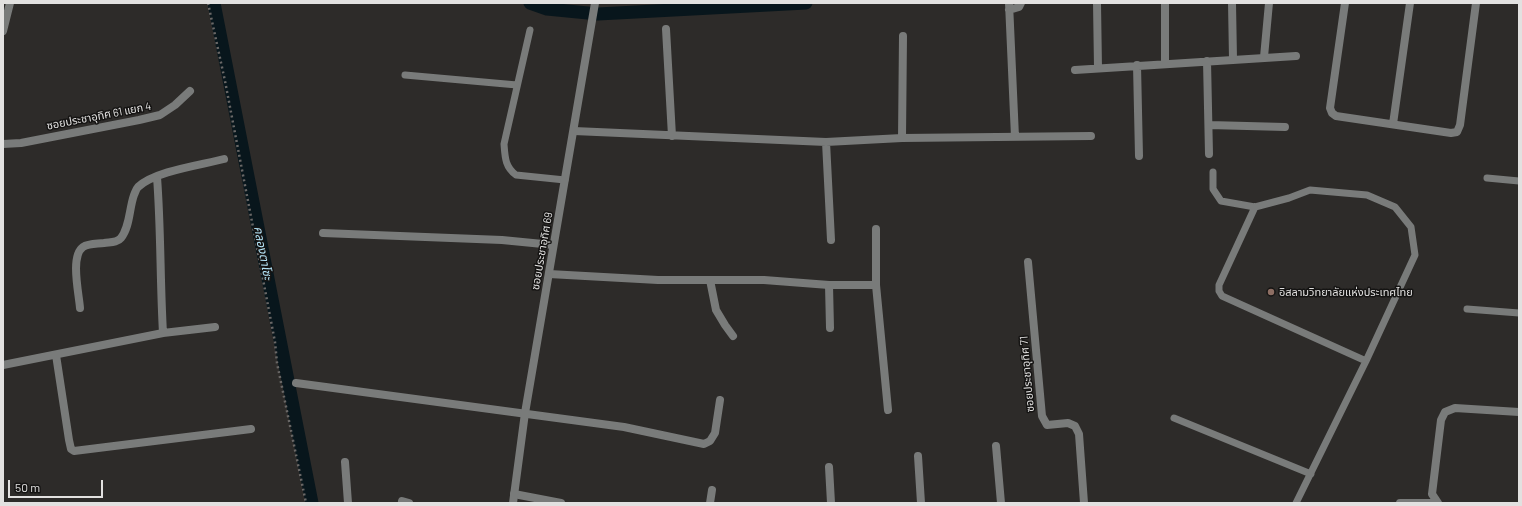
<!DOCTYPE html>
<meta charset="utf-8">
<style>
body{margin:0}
#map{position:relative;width:1522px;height:506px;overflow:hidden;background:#2d2b29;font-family:Barlow,sans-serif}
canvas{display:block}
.frame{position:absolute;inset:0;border:4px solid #e2e1e0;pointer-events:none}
.scale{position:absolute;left:8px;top:480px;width:95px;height:18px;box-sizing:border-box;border:2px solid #e2e1e0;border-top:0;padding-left:5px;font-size:12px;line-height:14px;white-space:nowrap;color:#e2e1e0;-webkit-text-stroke:3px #151413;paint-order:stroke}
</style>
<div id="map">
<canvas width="1522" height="506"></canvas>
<div class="frame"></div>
<div class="scale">50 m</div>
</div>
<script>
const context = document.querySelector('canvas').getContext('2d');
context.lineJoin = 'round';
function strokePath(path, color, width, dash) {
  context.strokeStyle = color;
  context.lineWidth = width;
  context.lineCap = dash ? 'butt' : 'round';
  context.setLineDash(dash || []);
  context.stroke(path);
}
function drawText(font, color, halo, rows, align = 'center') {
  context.font = font + ' Barlow,"Noto Sans Thai",sans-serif';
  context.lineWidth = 3;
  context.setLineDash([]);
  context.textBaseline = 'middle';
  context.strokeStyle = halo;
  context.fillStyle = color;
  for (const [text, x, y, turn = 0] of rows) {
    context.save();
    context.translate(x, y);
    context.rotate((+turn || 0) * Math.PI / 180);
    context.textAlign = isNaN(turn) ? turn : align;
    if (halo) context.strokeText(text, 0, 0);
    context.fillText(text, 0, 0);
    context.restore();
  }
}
strokePath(new Path2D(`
 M214 3 312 503
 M530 3 547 9 598 14 806 3`), '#08161c', 13);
strokePath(new Path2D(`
 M208 3 225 81 275 342 277 363 306 503`), '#6a6867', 2.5, [2, 3]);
strokePath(new Path2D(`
 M530 30 504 144C505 157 505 167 516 175L565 180
 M405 75 517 85
 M1213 172V189L1221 201 1255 207 1289 198 1310 190 1367 195 1395 207 1411 227 1415 255 1366 361 1296 503
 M1487 178 1519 181
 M1255 207 1219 285V291L1222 296 1366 361
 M1467 309 1519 313
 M1174 418 1311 474`), '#797b7a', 7);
strokePath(new Path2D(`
 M1009 3 1015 137
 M1097 3 1098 68
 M1232 3 1233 59
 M1345 3 1330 108 1332 113 1336 116 1451 133 1457 132 1460 125 1476 3
 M1009 10 1019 7 1021 3
 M666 29 672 136
 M3 31 10 3
 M1264 57 1269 3
 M1207 61 1209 154
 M1165 63V3
 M1137 65 1139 156
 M1075 70 1296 56
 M1393 124 1410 3
 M1209 125 1285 127
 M574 131 826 142 902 138 1091 136
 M902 138 903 36
 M826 142 831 240
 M3 144 21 143 139 120 160 115 175 105 190 91
 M157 177C161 229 160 281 163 333
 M876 229V285L888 410
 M323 233 502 240 553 245
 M1028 262 1042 416 1047 425 1068 423 1075 426 1079 434 1084 503
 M549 274 658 280H764L829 285H876
 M710 280 716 310 725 325 733 336
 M829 285 830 328
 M80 308C79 294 70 256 83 247 89 243 97 244 104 243 110 242 117 243 121 238 130 227 129 209 134 195 135 193 136 189 138 187 155 171 201 165 224 159
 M56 355 69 440 71 449 74 451 251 429
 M3 365 163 333 215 327
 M296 383 624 427 704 444 710 441 715 433 720 400
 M996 446 1001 503
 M918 456 921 503
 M345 462 348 503
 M829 467 831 503
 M514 494 561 503
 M402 501 409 503
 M710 503 712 490
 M1400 503H1435
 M1438 503 1432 494 1441 420 1445 412 1455 408 1519 412`), '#797b7a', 8);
strokePath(new Path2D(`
 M513 503 525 413 595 3`), '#797b7a', 8);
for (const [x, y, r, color] of [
 [1271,292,4,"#8d6e63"]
]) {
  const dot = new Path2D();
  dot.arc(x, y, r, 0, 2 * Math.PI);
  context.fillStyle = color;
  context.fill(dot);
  strokePath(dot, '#151413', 1.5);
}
drawText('11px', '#e2e1e0', '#151413', [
 ["ซอยประชาอุทิศ 61 แยก 4",99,116,-11],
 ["ซอยประชาอุทิศ 69",542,251,-80],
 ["ซอยประชาอุทิศ 71",1027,374,-95]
]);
drawText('11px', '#e2e1e0', '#151413', [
 ["อิสลามวิทยาลัยแห่งประเทศไทย",1279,292]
], 'left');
drawText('italic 12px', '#b4e4f8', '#151413', [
 ["คลองตาโซะ",263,253,79]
]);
</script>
